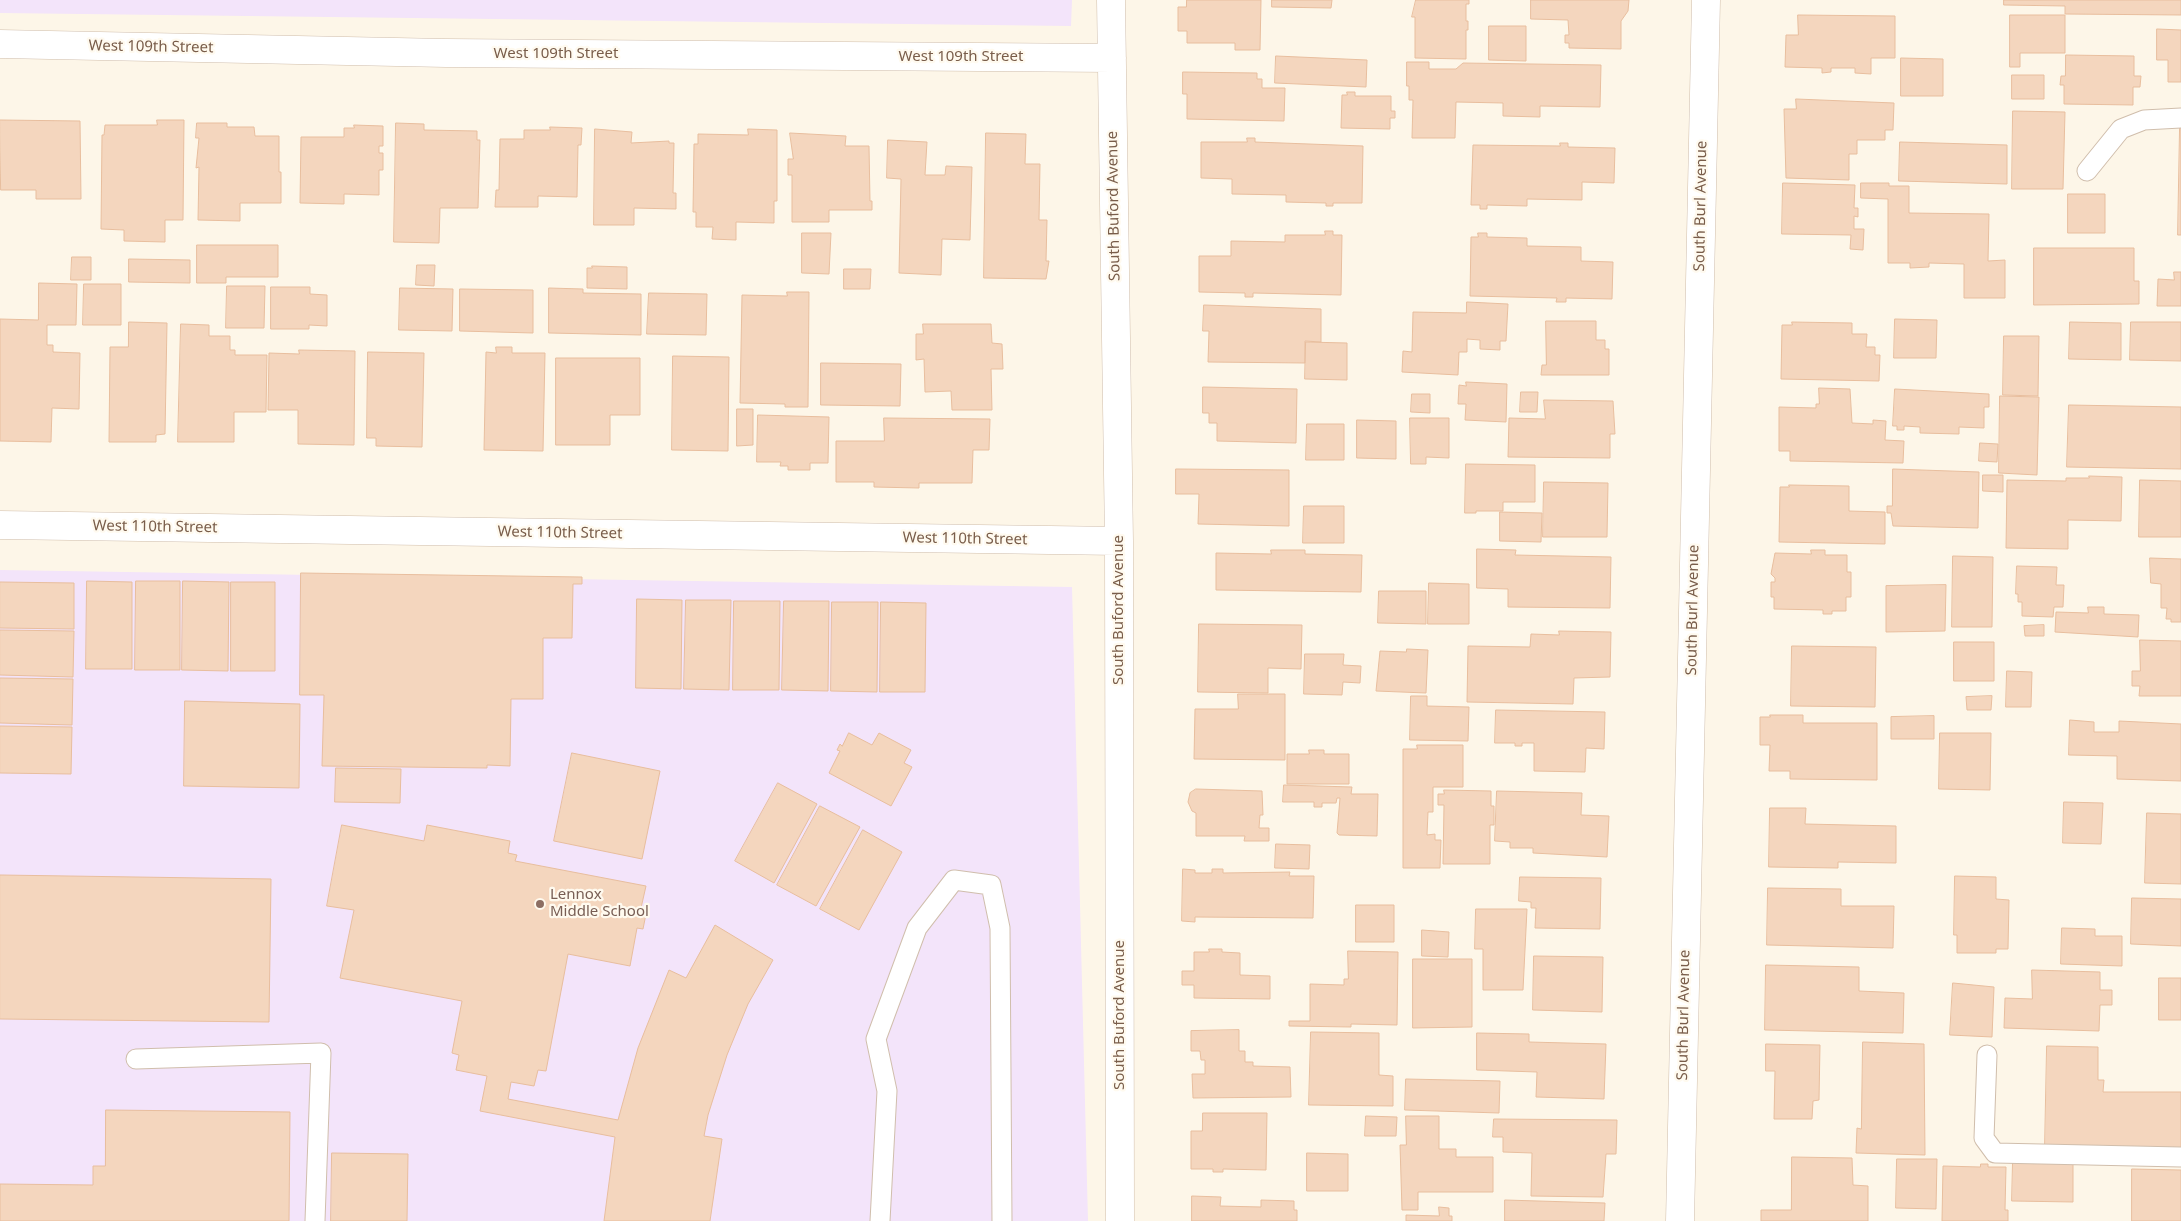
<!DOCTYPE html>
<style>
body{margin:0}
canvas{display:block;background:#fdf6e8}
</style>
<canvas width="2181" height="1221"></canvas>
<script>
const context = document.querySelector('canvas').getContext('2d');
context.lineJoin = 'round';
function fillPath(path, color) {
  context.fillStyle = color;
  context.fill(path, 'evenodd');
}
function strokePath(path, color, width, dash) {
  context.strokeStyle = color;
  context.lineWidth = width;
  context.lineCap = dash ? 'butt' : 'round';
  context.setLineDash(dash || []);
  context.stroke(path);
}
function drawText(font, color, halo, rows, align = 'center') {
  context.font = font + ' "Noto Sans",sans-serif';
  context.lineWidth = 4.5;
  context.setLineDash([]);
  context.textBaseline = 'middle';
  context.strokeStyle = halo;
  context.fillStyle = color;
  for (const [text, x, y, turn = 0] of rows) {
    context.save();
    context.translate(x, y);
    context.rotate((+turn || 0) * Math.PI / 180);
    context.textAlign = isNaN(turn) ? turn : align;
    if (halo) context.strokeText(text, 0, 0);
    context.fillText(text, 0, 0);
    context.restore();
  }
}
fillPath(new Path2D(`
 M0 0H1072L1071 26 0 13Z
 M0 570 1072 587 1088 1221H0Z`), '#f3e4fa');
const building = new Path2D(`
 M1187 0H1261L1260 50H1235V43H1187V31H1178V7H1186Z
 M1272 0H1332L1331 8 1272 7Z
 M1416 0H1469V4H1466V21H1468V30H1466V59L1415 58V17H1412Z
 M1531 0H1629L1628 11 1621 21V49L1569 48V43H1565V35H1569L1568 20 1531 19Z
 M2004 0H2181V15L2065 14V6L2004 5Z
 M1798 15 1895 16V58H1871V74L1855 73V68H1831V72L1822 73V68L1785 67 1786 35H1798Z
 M2010 15H2065V53H2020V67H2010Z
 M1489 26H1526V61L1489 60Z
 M2157 29 2181 30V82H2168V60H2157Z
 M2066 55 2134 56V76H2141L2140 87H2133V105L2064 104V85H2060L2061 76H2065Z
 M1276 56 1367 60 1366 87 1275 83Z
 M1901 58 1943 59V96H1901Z
 M1407 62H1429V69H1456L1463 63 1601 65 1600 107 1540 106V117L1503 116V103L1456 102 1455 138H1412L1413 100H1409V86H1407Z
 M1183 72 1257 73V79H1262V88H1285L1284 121 1187 119V94H1183Z
 M2012 75H2044V99H2012Z
 M1347 92H1355V96H1391V111H1395V118H1390V129L1341 128 1342 95H1347Z
 M1796 99 1894 103 1893 130H1885V140H1857V154H1849V180L1786 178 1784 109H1796Z
 M2013 111 2065 112 2063 189H2012Z
 M0 120 80 121 81 199H36V190H1Z
 M157 120H184L183 220H165V242L124 241V230L101 229 102 135H104L105 125H157Z
 M197 123H227V127H254L255 136H279V172H281V203H240V221L198 220 199 167 196 168 199 138H196Z
 M396 123 424 124V130L477 131V140H480L478 208H440L439 243 394 242Z
 M354 125 383 126V146H379V153H383V170H379V195L344 194V204L300 203 301 137H344V128H354Z
 M2180 126H2181V235H2178Z
 M550 127 582 128 581 145H578L577 197 538 196V207H495L496 190H499L500 139H524V130H550Z
 M595 129 632 132 631 143 669 141V143H674L673 193H676V209L634 208V225H594Z
 M748 129 777 130V201H774V223L736 222V240L712 239 713 227H696V212H693L694 144H698V134L748 135Z
 M790 133 846 136 845 146H869L870 201H872V210H829V222H792V175H788V159H793Z
 M986 133 1026 134 1025 164H1040L1039 220H1047L1046 261H1049L1046 279 984 278Z
 M1247 138H1255V142L1363 146 1362 203H1333V206H1326V203L1286 202V195L1232 194V179L1201 178V142H1247Z
 M888 140 927 142 925 175H945L946 166 972 167 970 240 942 239 941 275 899 273 901 179 887 178Z
 M1900 142 2007 145V184L1899 181Z
 M1560 143H1568V147L1615 148 1614 183 1582 182V200L1527 199V206L1487 205V209H1480V205H1471L1473 145 1560 146Z
 M1783 183 1855 185 1854 208H1858V217L1854 216V229H1864L1863 250 1850 249 1851 235 1782 234Z
 M1861 183H1889V186H1909V213L1989 214 1988 261 2005 260V298H1964V264L1929 263V267L1910 268V263H1888V199L1861 198Z
 M2068 194H2105V233H2068Z
 M1325 231H1333V235H1342L1341 295 1253 293V297H1245V293L1199 292V256H1231V241L1285 242V235H1325Z
 M802 233H831L829 274 802 273Z
 M1478 233H1487V237L1527 238V246L1581 247V261L1613 262 1612 299 1566 298V302H1556L1557 298 1470 296 1471 237H1478Z
 M197 245H278V277H226V283H197Z
 M2034 248H2134V281H2139V304L2034 305Z
 M72 257H91V280H71Z
 M129 259 190 260V283L129 282Z
 M417 265H435L434 286 416 285Z
 M592 266 627 267V289L587 288V268H592Z
 M844 269H871L870 289H844Z
 M2174 272H2181V306H2157L2158 279 2174 280Z
 M39 283 77 284 76 325H47V345H53V352L80 353 79 409 52 408 51 442 0 441V319L38 320Z
 M84 284H121V325H83Z
 M227 286H265L264 328H226Z
 M271 287H310V294L327 295V326L309 325V329H271Z
 M400 288 453 289 452 331 399 330Z
 M549 288 583 289V293L641 294V335L549 333Z
 M460 289 533 290V333L460 331Z
 M787 292H809L808 407H785V404L740 403 742 295 787 296Z
 M649 293 707 294 706 335 647 334Z
 M1467 302 1508 304 1506 341H1500V350L1480 349V340L1467 339V352H1459L1458 375 1402 372 1403 351 1412 352 1413 312 1466 313Z
 M1204 305 1321 309V342L1305 341V363L1208 362 1209 331H1203Z
 M1895 319 1937 320 1936 358H1894Z
 M1546 321H1596V340H1605V349H1609V375H1541L1542 365H1546Z
 M129 322 167 323 165 434 156 435V442H109L110 347H128Z
 M1792 322 1852 323V334H1867L1866 347H1875V355H1880L1879 381 1781 379 1782 325H1792Z
 M2070 322 2121 323V360L2069 359Z
 M2131 322H2181V361L2130 360Z
 M181 324 209 325V336H230V350H235V355H267L266 412H234V442H178Z
 M923 324H991L992 343 1002 344 1003 369H991L992 410H952L951 391 925 392 924 359 916 360V334H923Z
 M2004 336H2039L2038 396 2003 395Z
 M1306 342 1347 343V380L1305 379Z
 M496 347H512V353H545L543 451 484 450 486 352 496 353Z
 M299 350 355 351 354 445 298 444V410H268L269 353 299 354Z
 M368 352 424 353 422 447 376 446V438H367Z
 M673 356 729 357 728 451 672 450Z
 M556 358H640V415H610V445H556Z
 M821 363 901 364 900 406 821 405Z
 M1466 382 1507 384 1506 422 1465 420 1466 404H1458L1459 385 1466 386Z
 M1203 387 1297 389 1296 443 1217 441V423H1209V413H1203Z
 M1819 388 1850 389 1852 423 1873 424V420L1886 421 1885 440 1904 441 1903 463 1790 461V451H1779V407L1816 408V404H1819Z
 M1895 389 1989 394V407H1984V428L1959 427V434L1920 433V427L1904 426V430H1897V426H1893Z
 M1521 392H1538L1537 412H1520Z
 M1412 394H1430V413L1411 412Z
 M2000 396 2039 397 2037 475 1999 473Z
 M1544 400 1613 401 1615 434H1610V458L1508 457 1509 418 1545 419Z
 M2069 405 2181 407V469L2067 467Z
 M737 409H753V445L737 446Z
 M758 415 829 417 828 463H810V470H788V466H780L781 462H757Z
 M884 418 990 419 989 450H973L972 483H919V488L874 487V482H836V441H884Z
 M1410 418H1449V458L1426 457V464H1411Z
 M1357 420 1396 421V459L1357 458Z
 M1307 424H1344V460H1306Z
 M1980 443 1998 444 1997 462 1979 461Z
 M1466 464 1535 465V502H1503V511H1476V513H1465Z
 M1176 469 1289 470V526L1198 524 1199 494H1176Z
 M1893 469 1979 472 1978 528 1893 526 1891 513H1887V506H1892Z
 M1983 475H2003V492L1983 491Z
 M2089 476 2122 477 2121 521 2068 520V549L2006 548 2007 480 2066 481V478H2089Z
 M2140 480 2181 481V537H2139Z
 M1544 482 1608 483 1607 537H1543Z
 M1789 485 1849 486V511L1885 512V544L1779 542 1780 487H1789Z
 M1304 506H1344V543H1303Z
 M1500 512 1542 513 1541 542 1500 541Z
 M1477 549 1516 550 1515 555 1611 557 1610 608 1508 607V589L1477 588Z
 M1271 550H1305V554L1362 555 1361 592 1216 590V553L1271 554Z
 M1811 550H1825V555H1847V572H1851V597H1846V611H1832V614H1823V610L1774 609V597H1771V582H1775V578L1771 574 1775 553 1811 554Z
 M1953 556 1993 557 1992 627H1952Z
 M2150 558 2181 559V622H2171V619H2166L2167 608H2161V584L2151 583Z
 M2017 566 2057 567 2056 585H2064L2063 607H2054L2053 617 2022 616V602H2018V594H2016Z
 M301 573 582 577V584H573L572 638H543V699H511L510 766 487 765V768L322 766 324 695H300Z
 M87 581 132 582V669H86Z
 M136 581H180V670H135Z
 M183 581 229 582 228 671 182 670Z
 M0 582 74 583V629L0 628Z
 M231 582H275V671H231Z
 M1429 583 1469 584V624H1428Z
 M1946 585 1945 631 1886 632V586Z
 M1379 591H1426V624L1378 623Z
 M637 599 682 600 681 689 636 688Z
 M686 600H731L729 690 684 689Z
 M734 601H780L779 690H733Z
 M784 601H829L828 691 782 690Z
 M832 602H878L877 692 831 691Z
 M881 602 926 603 925 692H880Z
 M2088 607H2104V614L2139 615 2138 637 2055 632 2056 612 2088 613Z
 M1199 624 1302 625 1301 669 1268 668V693L1198 692Z
 M2044 625V636H2025L2024 626Z
 M0 630 74 631 73 677 0 675Z
 M1559 631 1611 632 1610 677 1574 678 1573 704 1467 702 1468 646 1530 647 1531 634 1559 635Z
 M2140 640 2181 641V696H2139L2140 686H2132V671H2140Z
 M1954 642H1994V681H1954Z
 M1792 646 1876 647 1875 707 1791 706Z
 M1407 649 1428 650 1426 693 1376 691 1380 651 1406 652Z
 M1305 654H1344L1343 665 1361 666 1360 683 1343 682 1342 695 1304 694Z
 M2007 671 2032 672 2031 707H2006Z
 M0 678 73 679 72 725 0 723Z
 M1238 694H1285V760L1194 759 1195 709H1238Z
 M1411 696H1427V706L1469 707 1468 741 1410 740Z
 M1992 696 1991 710H1967L1966 697Z
 M185 701 300 704 299 788 184 786Z
 M1496 710 1605 712 1604 749 1586 748 1585 772 1534 771V743H1522V746H1515V743H1495Z
 M1770 715H1803V723H1877V780L1790 779V771H1769L1770 745H1760V717H1770Z
 M1934 716V739H1891V717Z
 M2070 720 2094 722V732H2119V721L2181 724V781L2117 779V756L2069 755Z
 M0 726 72 727 71 774 0 773Z
 M849 733 872 745 879 733 911 750 904 763 912 767 891 806 829 773 840 751 837 750 840 744 842 746Z
 M1940 733H1991L1990 790 1939 789Z
 M1417 745H1463V787H1433V812H1428L1427 835 1435 834V840H1441L1440 868H1403V749H1417Z
 M1309 750H1324V754H1349V784H1287V754H1309Z
 M572 753 660 771 642 859 554 841Z
 M336 768 401 769 400 803 335 802Z
 M778 783 817 804 774 883 735 861Z
 M1284 785 1352 787 1351 794H1378L1377 836 1339 835 1337 833 1340 798H1337L1336 803H1322V807H1314V802H1283Z
 M1196 789 1262 791 1263 815H1260L1259 828H1269V841H1244L1245 836H1196V813L1192 811 1188 802 1190 793Z
 M1444 790 1491 791V806H1494V825H1490V864H1443L1444 805H1438V794H1444Z
 M1497 791 1582 793 1581 815 1609 816 1607 857 1533 853V848H1510V842L1495 841Z
 M2064 802 2103 803 2101 844 2063 843Z
 M820 806 860 827 816 906 777 885Z
 M1770 808H1806L1805 824 1896 826V863L1838 862V868L1769 867Z
 M2147 813 2181 814V884L2145 883Z
 M342 825 424 841 427 825 510 841 508 853 517 855 515 861 646 886 641 908 647 909 643 929 637 928 630 966 568 954 546 1071 538 1070 534 1086 511 1082 508 1099 618 1120 638 1048 669 970 686 978 715 925 773 960 748 1004 727 1055 708 1115 704 1136 722 1139 710 1221H604L615 1137 480 1111 487 1076 456 1070 459 1055 452 1053 462 1001 340 978 354 910 327 906Z
 M863 830 902 852 859 930 820 909Z
 M1276 844 1310 845 1309 869 1275 868Z
 M1183 869 1195 870V873H1212V869H1223V873L1290 872 1289 876H1314L1313 918 1195 917V922L1182 921Z
 M0 875 271 879 269 1022 0 1019Z
 M1955 876 1996 877V899L2009 900 2008 949H1996V953H1957V935H1954Z
 M1520 877 1601 878 1600 929 1535 928 1536 908H1531V902L1519 901Z
 M1768 888 1841 889V906H1894L1893 948 1767 945Z
 M2132 898 2181 899V946L2131 944Z
 M1356 905H1394V942H1356Z
 M1476 909H1527L1523 990H1483V949H1475Z
 M2062 928 2095 929V936H2122V966L2061 964Z
 M1422 930 1449 932 1448 957 1422 956Z
 M1209 949H1222V952L1240 953V975L1270 976V999L1194 998V985H1182V971H1194V952H1209Z
 M1348 951 1398 952 1397 1025 1351 1024V1027L1289 1026V1021H1310V984L1344 985V979H1348Z
 M1534 956 1603 957 1602 1012 1533 1010Z
 M1413 959H1472V1027L1413 1028Z
 M1766 965 1859 967V991L1904 993 1903 1033 1765 1030Z
 M2032 970 2100 972V990H2112V1005H2100L2099 1031 2004 1028 2005 998 2032 999Z
 M2159 978H2181V1020H2159Z
 M1953 983 1994 987 1992 1037 1950 1035Z
 M1239 1030V1051H1245V1062H1253V1066L1290 1067 1291 1097 1193 1098 1192 1074H1205V1060H1201L1200 1051H1191V1031Z
 M1311 1032 1379 1033V1075L1393 1076V1106L1309 1105Z
 M1477 1033 1529 1034V1042L1606 1044 1604 1099 1536 1097 1537 1072 1477 1070Z
 M1863 1042 1924 1044 1925 1155 1856 1153 1857 1128 1861 1129Z
 M1766 1044 1820 1045 1819 1100 1813 1101 1812 1119H1774L1775 1071H1766Z
 M2047 1046 2098 1047V1080H2104L2103 1092H2181V1148L2045 1146Z
 M1406 1079 1500 1081 1499 1113 1405 1110Z
 M106 1110 290 1112 289 1221H0V1184L93 1185V1166H105Z
 M1203 1113H1267L1266 1170 1223 1169V1172H1213V1169H1191V1131H1202Z
 M1366 1116 1397 1117 1396 1136H1365Z
 M1406 1116H1439V1149H1456V1157H1493V1192H1418V1210H1402L1400 1145H1406Z
 M1494 1119 1617 1120 1616 1154H1606L1603 1197 1531 1196 1532 1153 1503 1152V1137H1493Z
 M332 1153 408 1154 407 1221H331Z
 M1307 1153 1348 1154V1191H1307Z
 M1792 1157 1852 1158 1853 1185 1868 1186V1221H1761V1210H1791Z
 M1897 1159H1937L1936 1209 1896 1208Z
 M2013 1160 2073 1161V1202L2012 1201Z
 M1981 1164H1988V1167H2006L2005 1210H2008V1221H1942L1943 1166 1980 1167Z
 M2132 1169 2181 1170V1221H2132Z
 M1192 1196 1221 1197 1220 1206 1261 1207V1200L1294 1201V1210H1297V1221H1192Z
 M1505 1200 1605 1203 1604 1221H1505Z
 M1439 1207 1449 1208V1216H1452V1221H1406V1215L1439 1216Z`);
fillPath(building, '#f4d6be');
strokePath(building, '#e8be9e', 1);
const service = new Path2D(`
 M2087 171 2121 129 2144 120 2181 118
 M1987 1055 1984 1138 1995 1153 2181 1157
 M136 1059 321 1053 315 1221
 M880 1221 887 1091 876 1039 917 928 954 880 991 885 1000 928 1002 1221`);
const minor = new Path2D(`
 M1111 0 1119 541 1120 1221
 M0 44 446 53 1112 58
 M0 525 1119 541
 M1680 1221 1706 0`);
strokePath(service, '#d0beac', 21);
strokePath(minor, '#d0beac', 29);
strokePath(service, '#fff', 19);
strokePath(minor, '#fff', 28);
for (const [x, y, r, color] of [
 [540,904,5,"#8d6e63"]
]) {
  const dot = new Path2D();
  dot.arc(x, y, r, 0, 2 * Math.PI);
  context.fillStyle = color;
  context.fill(dot);
  strokePath(dot, '#fffaef', 2);
}
drawText('15px', '#795d4a', '#fffaef', [
 ["West 109th Street",151,47,1],
 ["West 109th Street",556,54],
 ["West 109th Street",961,57],
 ["South Buford Avenue",1114,206,-91],
 ["South Burl Avenue",1701,206,-89],
 ["West 110th Street",155,527,1],
 ["West 110th Street",560,533,1],
 ["West 110th Street",965,539,1],
 ["South Buford Avenue",1119,610,-90],
 ["South Burl Avenue",1693,610,-89],
 ["South Buford Avenue",1120,1015,-90],
 ["South Burl Avenue",1684,1015,-89]
]);
drawText('15px', '#785e54', '#fffaef', [
 ["Lennox",550,895],
 ["Middle School",550,912]
], 'left');
</script>
